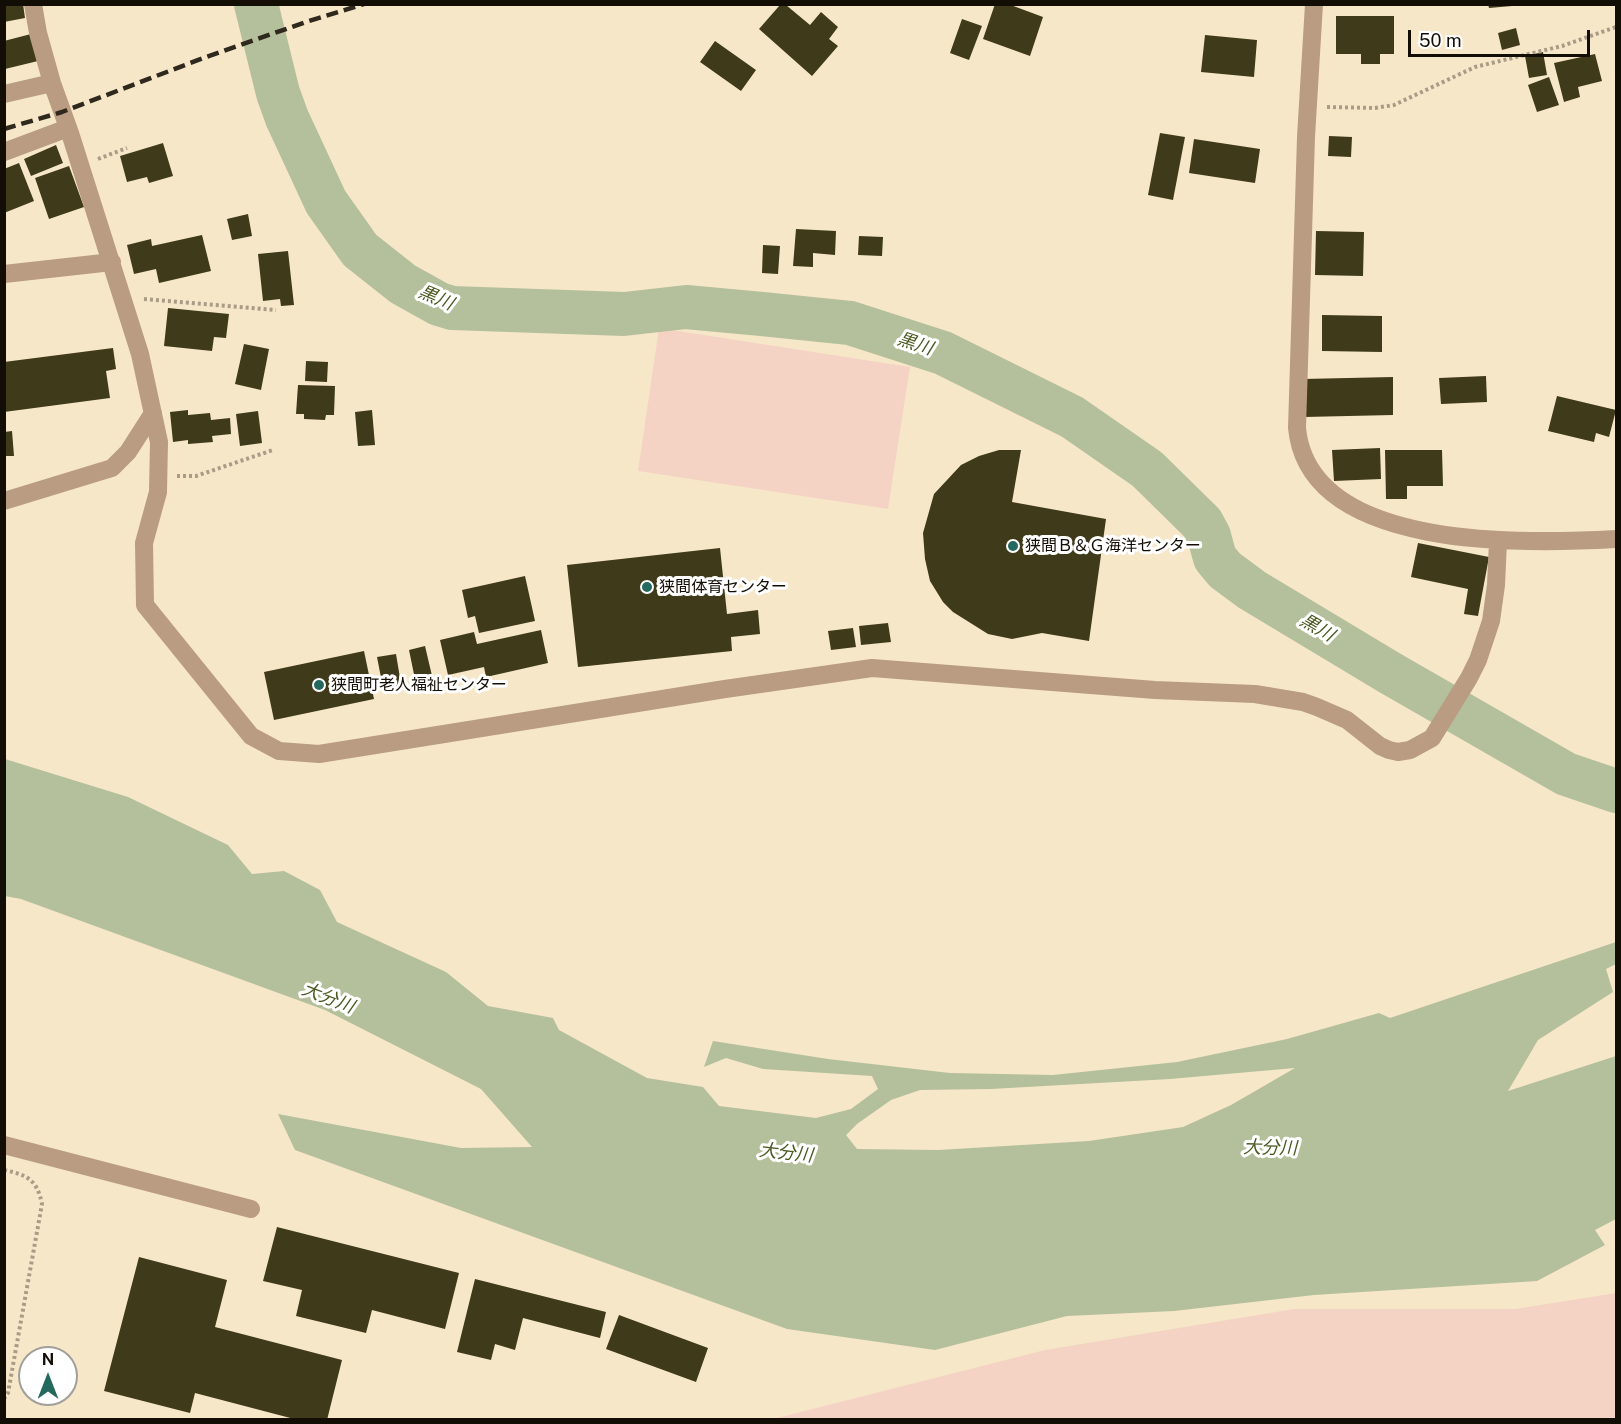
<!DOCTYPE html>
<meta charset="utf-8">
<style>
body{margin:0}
#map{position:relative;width:1621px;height:1424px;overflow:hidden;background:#f7e7c9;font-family:"Public Sans",sans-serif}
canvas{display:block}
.frame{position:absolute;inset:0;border:6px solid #130e05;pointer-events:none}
.north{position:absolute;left:18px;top:1346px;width:60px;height:60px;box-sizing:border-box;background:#fff;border:2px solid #a19f9b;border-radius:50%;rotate:0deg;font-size:16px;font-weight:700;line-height:24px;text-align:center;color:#130e05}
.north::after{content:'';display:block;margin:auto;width:21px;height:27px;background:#23695d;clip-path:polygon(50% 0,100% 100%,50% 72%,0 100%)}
.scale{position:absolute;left:1408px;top:30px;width:182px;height:27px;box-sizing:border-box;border:3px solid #130e05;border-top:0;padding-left:8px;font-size:18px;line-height:21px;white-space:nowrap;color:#130e05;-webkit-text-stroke:4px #fff;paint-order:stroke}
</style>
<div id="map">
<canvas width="1621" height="1424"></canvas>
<div class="frame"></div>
<div class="north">N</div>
<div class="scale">50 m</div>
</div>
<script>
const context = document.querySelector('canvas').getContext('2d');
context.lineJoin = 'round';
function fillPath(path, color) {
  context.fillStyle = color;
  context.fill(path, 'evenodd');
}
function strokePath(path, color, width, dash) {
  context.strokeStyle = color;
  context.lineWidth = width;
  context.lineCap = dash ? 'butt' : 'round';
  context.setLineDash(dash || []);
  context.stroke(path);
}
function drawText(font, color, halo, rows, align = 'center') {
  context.font = font + ' "Public Sans","Noto Sans JP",sans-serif';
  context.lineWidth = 6;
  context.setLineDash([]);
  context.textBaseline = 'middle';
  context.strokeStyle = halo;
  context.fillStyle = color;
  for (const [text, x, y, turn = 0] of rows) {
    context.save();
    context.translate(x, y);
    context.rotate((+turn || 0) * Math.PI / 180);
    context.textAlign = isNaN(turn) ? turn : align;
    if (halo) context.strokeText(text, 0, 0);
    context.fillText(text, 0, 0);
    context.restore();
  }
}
fillPath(new Path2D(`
 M659 328 910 367 888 509 638 471Z
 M1616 1293V1419H773L1045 1350 1294 1309H1515Z`), '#f5d3c4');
fillPath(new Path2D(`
 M1532 750C1560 762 1587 777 1616 784V797L1568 779 1516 753Z
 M5 759 128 797 228 845 252 874 284 871 320 890 337 922 446 972 488 1006 553 1018 559 1030 647 1078 703 1087 719 1106 816 1118 851 1109 878 1089 872 1076 763 1069 726 1058 704 1067 713 1041 828 1059 950 1073 1053 1075 1177 1062 1287 1039 1379 1013 1390 1018 1616 942V964L1606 969 1613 992 1538 1040 1508 1091 1616 1056V1219L1595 1230 1605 1245 1537 1281 1314 1295 1174 1311 1067 1316 935 1350 787 1329 295 1150 278 1114 461 1148 532 1147 481 1089 325 1010 21 899 5 896ZM1295 1068 1231 1105 1183 1127 1089 1141 938 1150 857 1149 846 1135 857 1124 891 1100 920 1090 991 1089 1170 1079Z`), '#b4bf9b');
strokePath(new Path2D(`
 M256 4 278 93 287 118 326 202 360 250 403 284 439 304 452 308 624 314 686 307 762 314 850 323 943 353 1072 417 1147 469 1202 523 1209 536 1215 558 1225 570 1252 590 1390 673 1566 774 1616 791`), '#b4bf9b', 44);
fillPath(new Path2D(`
 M4 4H23L25 18 4 22Z
 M995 4H1008L1043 17 1030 56 983 39Z
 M1488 4H1512V6L1489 8Z
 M780 5H786L810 25 821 12 838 27 829 39 838 46 812 76 759 29Z
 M1336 16H1394V54H1380V64H1361V54H1336Z
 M962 19 982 26 969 60 950 53Z
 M1516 28 1520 45 1502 50 1498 33Z
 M31 34 38 61 5 69 4 41Z
 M1205 35 1257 40 1254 77 1201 72Z
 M715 41 756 70 741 91 700 62Z
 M1543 52 1547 75 1529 78 1525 56Z
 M1595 54 1602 81 1578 87 1580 97 1564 102 1554 63Z
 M1549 77 1559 105 1537 112 1528 85Z
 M1160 133 1185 137 1173 200 1148 195Z
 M1329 136 1352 137 1351 157 1328 156Z
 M1194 139 1260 149 1255 183 1189 173Z
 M163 143 173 176 149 183 147 177 127 182 120 156Z
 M56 145 63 163 31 176 24 159Z
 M19 163 34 201 4 213V169Z
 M69 166 84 207 49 219 35 178Z
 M248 214 252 236 232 240 227 219Z
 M796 229 836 231 835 255 813 253V267L793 266Z
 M1316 231 1364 232 1363 276 1315 275Z
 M202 235 211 271 159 283 156 269 134 274 127 245 151 239 152 246Z
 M859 236 883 237 882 256 858 255Z
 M763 245 780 246 778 274 762 273Z
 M288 251 294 305 281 306 280 299 263 301 258 254Z
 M168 308 229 314 226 338 214 337 212 351 164 346Z
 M1322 315 1382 316V352L1322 351Z
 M244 344 269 349 261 390 235 384Z
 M113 348 116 369 106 371 110 398 4 412V362Z
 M306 361 328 362 327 382 305 381Z
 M1486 376 1487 402 1441 404 1439 378Z
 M1393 377V415L1304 417 1303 379Z
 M298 385 335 386 334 415H326L325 420 304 419V414H296Z
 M1557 396 1616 410 1609 437 1596 433 1594 442 1548 431Z
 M188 410V415L210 413 211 420 230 418 231 434 212 436 213 442 188 444V440L173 442 170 412Z
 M372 410 375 445 358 446 355 412Z
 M258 411 262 443 240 446 236 414Z
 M12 431 14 456H4V432Z
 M1380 448 1381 479 1334 481 1332 450Z
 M999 450H1021L1012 502 1106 519 1089 641 1042 633 1012 639 988 634 953 612 943 602 930 581 925 559 923 533 934 494 961 465 979 456Z
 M1385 450H1442L1443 486H1407V499H1386Z
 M1418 543 1489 557 1478 616 1464 614 1468 589 1411 577Z
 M720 548 727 614 758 610 760 634 731 637 732 651 578 667 567 565Z
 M525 576 535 621 479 633 475 616 468 618 462 590Z
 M888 623 891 642 861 645 859 626Z
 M853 628 856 647 831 650 828 631Z
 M541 630 548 663 486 677 484 667 448 675 440 640 474 632 477 644Z
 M425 646 433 680 416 684 409 650Z
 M364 651 374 699 274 720 264 672Z
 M396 654 402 690 384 693 377 657Z
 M277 1227 459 1273 445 1329 372 1310 366 1333 296 1316 302 1290 263 1281Z
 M139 1257 227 1280 215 1327 342 1360 327 1420H298L195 1393 190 1413 104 1391Z
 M475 1279 606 1312 600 1338 523 1318 515 1350 495 1344 491 1360 457 1352Z
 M619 1315 708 1348 696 1382 606 1349Z`), '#3f3a19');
strokePath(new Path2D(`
 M1327 107 1375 108 1394 105 1475 67 1562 46 1616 27
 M98 159 127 148
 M144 299 276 310
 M177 476H196L273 450
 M4 1170C28 1175 37 1180 42 1204L8 1393 4 1399`), '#a99c86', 4, [3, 3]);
strokePath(new Path2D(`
 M33 4 38 33 52 83 70 133 140 354 159 442 158 492 144 543 145 605 251 736 279 751 319 754 725 689 872 668 1155 690 1255 694 1303 702 1317 707 1347 720 1380 746 1389 750 1398 752 1410 750 1432 738 1469 678 1478 660 1491 621 1496 585 1498 541
 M1314 4 1306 137 1297 428C1309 552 1528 544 1616 539
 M4 94 52 83
 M4 152 68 128
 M4 274 112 262
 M4 501 112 468 128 452 153 413
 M4 1145 251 1209`), '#b99c82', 18);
strokePath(new Path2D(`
 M4 129 62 112 206 57 306 22 364 4`), '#2f281d', 4.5, [12, 6]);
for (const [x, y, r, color] of [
 [1013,546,6,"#23695d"],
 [647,587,6,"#23695d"],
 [319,685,6,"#23695d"]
]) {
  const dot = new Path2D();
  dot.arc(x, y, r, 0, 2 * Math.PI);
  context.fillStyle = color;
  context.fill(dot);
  strokePath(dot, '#fff', 2);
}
drawText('16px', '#130e05', '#fff', [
 ["狭間Ｂ＆Ｇ海洋センター",1025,546],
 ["狭間体育センター",659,587],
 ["狭間町老人福祉センター",331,685]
], 'left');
drawText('italic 18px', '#4b5921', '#fff', [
 ["黒川",436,298,23],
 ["黒川",915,344,18],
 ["黒川",1317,628,30],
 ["大分川",328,998,21],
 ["大分川",1270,1148,1],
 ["大分川",786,1153,6]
]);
</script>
